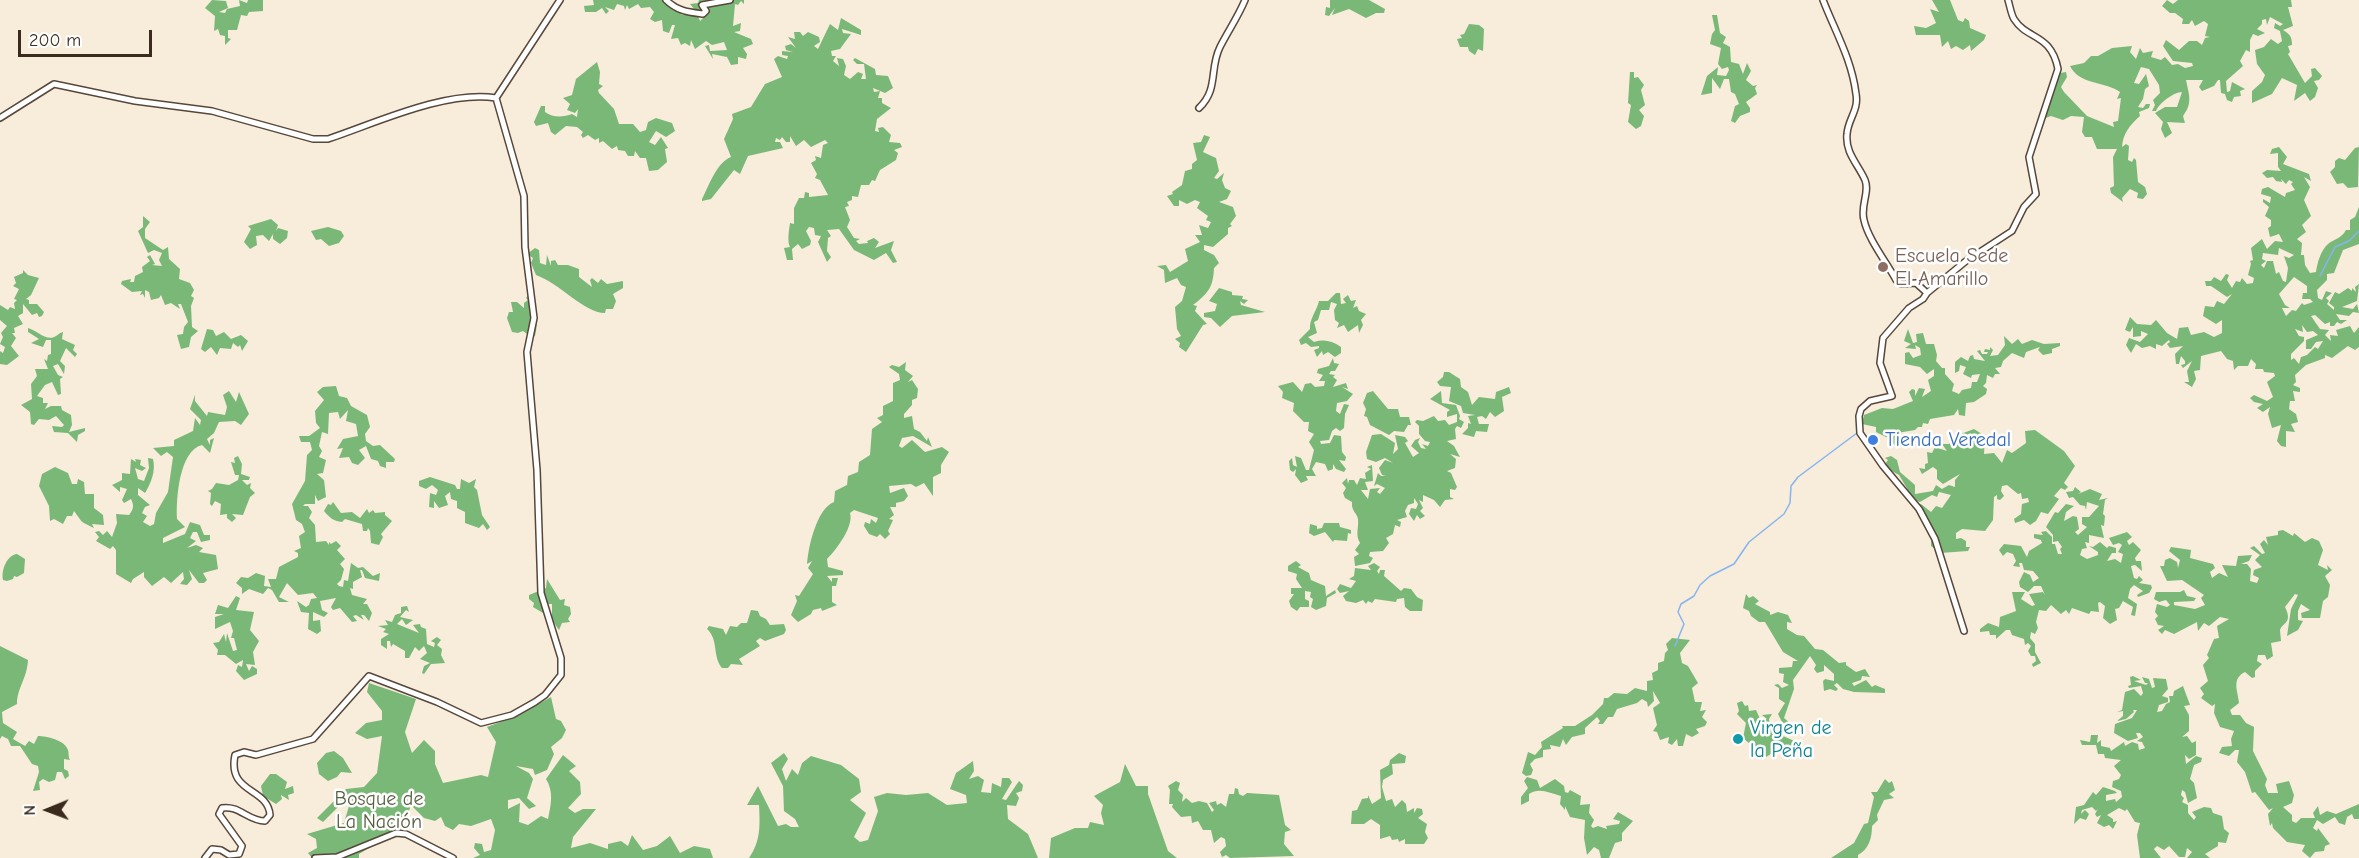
<!DOCTYPE html>
<meta charset="utf-8">
<style>
body{margin:0}
#map{position:relative;width:2359px;height:858px;overflow:hidden;background:#f8ecdb;font-family:"Comic Neue",sans-serif}
canvas{display:block}
.north{position:absolute;left:18px;top:780px;width:60px;height:60px;-webkit-text-stroke:4px #fff;paint-order:stroke;rotate:269deg;font-size:16px;font-weight:700;line-height:24px;text-align:center;color:#3b2a1e}
.north::after{content:'';display:block;margin:auto;width:21px;height:27px;background:#3b2a1e;clip-path:polygon(50% 0,100% 100%,50% 72%,0 100%)}
.scale{position:absolute;left:18px;top:30px;width:134px;height:27px;box-sizing:border-box;border:3px solid #3b2a1e;border-top:0;padding-left:8px;font-size:18px;line-height:21px;white-space:nowrap;color:#3b2a1e;-webkit-text-stroke:4px #fff;paint-order:stroke}
</style>
<div id="map">
<canvas width="2359" height="858"></canvas>
<div class="north">N</div>
<div class="scale">200 m</div>
</div>
<script>
const context = document.querySelector('canvas').getContext('2d');
context.lineJoin = 'round';
function fillPath(path, color) {
  context.fillStyle = color;
  context.fill(path, 'evenodd');
}
function strokePath(path, color, width, dash) {
  context.strokeStyle = color;
  context.lineWidth = width;
  context.lineCap = dash ? 'butt' : 'round';
  context.setLineDash(dash || []);
  context.stroke(path);
}
function drawText(font, color, halo, rows, align = 'center') {
  context.font = font + ' "Comic Neue",sans-serif';
  context.lineWidth = 5;
  context.setLineDash([]);
  context.textBaseline = 'middle';
  context.strokeStyle = halo;
  context.fillStyle = color;
  for (const [text, x, y, turn = 0] of rows) {
    context.save();
    context.translate(x, y);
    context.rotate((+turn || 0) * Math.PI / 180);
    context.textAlign = isNaN(turn) ? turn : align;
    if (halo) context.strokeText(text, 0, 0);
    context.fillText(text, 0, 0);
    context.restore();
  }
}
fillPath(new Path2D(`
 M212 0 226 1 228 8 219 12 225 13 227 9 240 6 239 0 247 3 248 0H263V11L249 12 247 16 241 15 237 30H228V38L231 39 225 45V36L220 35 218 29 214 31 215 16 205 8Z
 M593 0H665L682 15 697 14 700 21 707 14 700 5V10H695L690 4 698 3 699 0H744V4L741 1 738 5 735 4 733 26 741 23 740 31 734 32 751 39 753 44 743 48 747 54 746 59 738 57V64L731 65 727 57 712 54 713 59 705 46 709 45 710 51 727 50 724 42 712 45 706 41 695 49 691 40 690 46 685 43 681 45 678 38 671 39 675 25H672L669 33 663 31 662 20 655 22 650 19 654 12 650 7 641 8 638 4 629 9 627 5 625 10 624 6 617 4 614 10 605 7 609 11 606 14 602 8 596 12H585L584 6 594 5Z
 M1330 0H1369L1385 9 1384 13H1376L1366 18 1349 9 1332 15 1335 8 1329 16 1325 15 1326 7 1330 8Z
 M1932 0H1950L1958 20 1963 22 1965 18 1969 21 1970 28 1986 35 1984 40 1971 51 1970 45 1963 50 1956 46 1951 49 1948 41 1942 47 1940 35H1916L1914 26 1926 28 1936 23 1930 9 1939 12Z
 M2167 0 2173 4 2178 0H2291L2292 7H2288L2293 26 2283 30C2290 34 2292 37 2292 45L2288 46 2290 52 2288 54 2305 83 2312 76 2311 69 2315 68 2322 76 2319 80 2314 81 2318 88 2315 97 2310 101 2305 93 2294 101 2297 85 2282 78 2272 94 2252 103V91L2262 82 2265 75 2257 64 2255 50 2264 47 2271 39 2278 44 2282 41 2280 31 2274 28 2275 23 2280 26 2283 24 2270 17 2267 25 2266 19 2262 20V24L2257 29 2265 33 2258 36 2253 34 2250 40V52L2246 50 2240 61 2243 66 2226 81 2227 92 2230 91 2232 82 2245 89 2240 91 2241 96 2234 97 2232 102 2227 100 2225 94 2221 93 2220 80H2218L2214 86 2202 91 2199 87 2203 80H2186C2189 95 2193 103 2183 116L2185 123 2167 122 2172 133 2165 138 2161 129 2163 122 2155 113 2165 107H2177L2182 92C2174 92 2159 103 2156 111H2152L2155 105 2153 100 2160 93 2159 85 2149 69 2141 67 2134 83 2139 84 2146 74 2149 86 2145 89 2143 99 2138 107 2143 108 2146 104H2150L2149 108 2139 112 2140 116C2130 125 2123 133 2122 147L2126 144 2129 146 2128 160 2132 162 2134 158 2136 160 2138 182 2145 187 2147 194 2143 199 2137 198 2138 193 2130 189 2122 198 2123 202 2111 193 2110 188 2114 186 2113 157 2117 149H2097L2092 137H2085L2082 132 2084 117 2071 116 2063 120 2051 116 2043 119 2056 79 2060 73 2066 72 2067 77 2061 87 2064 92 2087 116 2114 127 2113 122 2118 121 2121 98 2117 99 2120 92C2105 81 2079 85 2070 66L2084 63 2091 56H2098L2112 48 2132 46 2130 52 2136 59 2140 48 2143 53 2153 51 2151 57 2161 60 2165 57 2172 65 2178 64 2185 68 2193 66 2192 63 2173 61 2163 46 2166 40 2179 50 2189 41H2197L2202 45 2205 38 2210 37 2205 36 2208 24 2204 21 2195 26 2192 20 2189 24H2182L2183 19 2175 13H2170L2162 6Z
 M1712 15H1717L1720 33 1726 37 1723 43 1730 47 1731 62 1739 64 1743 74 1747 63 1751 71 1746 80 1753 86 1757 85 1755 88 1757 94 1746 102 1750 108V112L1740 116 1735 123 1731 121 1735 106 1739 104 1735 94 1731 92 1729 79H1724L1720 89 1712 78V93L1701 95 1707 76 1718 67 1717 75 1726 76 1729 70 1728 67 1722 69 1718 64 1721 48 1710 44 1712 34 1715 30Z
 M841 18 861 30V35L842 29 843 33 851 34 840 49 831 51 832 56H836L833 61 839 66 837 58 843 59 846 66 844 75 850 79 858 72 863 74 861 79H866L864 64H857L853 60 855 58 875 69 876 75 888 76 893 88 885 93 873 88 874 92 880 91 878 98H882V103L891 108 877 119 875 131 879 132 878 128 883 127 891 135 889 142 900 143 902 147 894 150 898 153 896 160 880 170 875 181 872 180 869 185H861L858 197 852 196V200L847 202 849 206 845 207 850 220 847 227 854 238 860 239 856 241 859 244 868 243 867 241 874 238 879 242 875 248 894 241 891 250 897 262 893 263 886 253 874 260 854 250 839 229 827 230 831 236 828 238 827 251 831 257 827 262 818 242 821 236 815 235 814 228 809 227 806 231 811 241 810 245 802 249 798 244 792 249 793 260H787L784 248 790 247C787 242 789 230 790 223L794 224V208L799 198H804L805 192 809 193V197L828 195 820 180 815 178 817 174 811 163 816 160 815 156 821 158 823 145 828 143 825 140 811 147 804 140 796 146 790 136V142H786L782 137 780 140 776 138 775 142H780L783 148 748 156 740 174 734 170 711 199 702 201V199C709 186 716 163 731 157L724 139 733 119 732 114 751 107 765 84 782 77 774 59 778 56 787 59 788 56 782 55V51L793 52 786 50 785 46 791 44 796 48 788 37 795 39 794 32H800L803 36 808 32 819 37 820 42 814 46 818 49 830 24 838 30Z
 M1469 24 1479 25 1484 29 1483 51 1478 49 1475 55 1469 51 1468 47H1460L1457 39 1462 38 1460 35 1464 34Z
 M597 62 600 72 599 84 603 86 598 90 599 93 614 109 619 124H633L640 132 646 130 648 122 656 118 672 123 675 131 666 137 656 131 649 142 655 145 661 137 668 148 665 149 667 162 658 170 649 171 646 158H640L635 151 634 156H628L625 151 618 150 617 146 612 149 603 141 599 143V138L595 140 588 135 583 138 581 135 583 132 577 127 566 126 555 135 551 132 548 123 536 126 534 122 541 106H545V112C553 118 564 117 572 114L577 117 578 109 575 113 567 110 570 104 563 98 572 95 576 79Z
 M1630 72H1634V78L1638 77 1644 85 1641 90 1645 105 1639 110 1644 116 1641 126 1636 129 1628 122 1631 105 1628 103Z
 M1204 135 1210 137 1203 152 1216 158 1219 171 1214 178 1217 179 1224 173 1222 180 1225 188 1231 191 1227 199 1219 202 1233 207 1236 216 1230 224 1232 226 1228 228V234L1213 247 1204 245V250L1214 255 1219 263 1214 268C1213 286 1210 292 1193 305L1197 306 1195 311 1207 324 1203 325 1186 352 1179 347 1180 343 1175 339 1181 336 1177 329 1175 307 1182 301 1186 287 1181 285 1177 278 1165 283 1164 270 1157 266 1166 265 1170 272 1188 261 1185 249 1200 242 1195 235H1202L1199 225 1208 228 1211 222 1206 220 1208 216 1197 208 1200 202 1195 200 1187 204 1179 200V206H1174L1167 196 1173 194 1172 192 1182 185 1185 171 1192 169V164L1197 160 1193 143 1201 142Z
 M2279 147 2287 157 2283 164 2309 174 2311 181 2304 177 2310 187 2304 200 2311 216 2302 225 2306 232 2297 239 2302 243 2301 255H2304L2305 265 2310 273 2316 272C2317 263 2321 250 2328 244 2334 239 2341 239 2346 230H2350V220L2355 217 2359 207V244L2343 250 2334 273 2327 274V280L2317 290 2318 298 2322 300 2326 291 2332 293 2326 298 2329 301 2327 304 2334 310V307L2329 303 2335 292 2339 294 2348 288 2352 291V288L2356 292 2355 287 2359 284 2357 301 2342 307 2353 309 2357 304 2359 313 2353 312 2349 316 2336 314 2340 320H2347L2341 324 2337 322 2334 326H2330V322L2325 324 2315 315 2311 316 2320 329 2329 330 2325 335 2331 341 2330 335 2338 336 2336 330 2350 326 2354 333 2359 327V347L2355 350 2348 346 2332 358 2325 355V358L2306 365 2295 375 2296 382 2293 385 2300 388V392L2293 391 2295 401H2290L2289 409 2296 414 2298 422 2291 424 2295 432 2286 431V447L2281 446 2277 441 2281 425 2272 428 2268 414 2270 407 2263 412 2257 408 2263 404 2254 402 2250 398 2254 395 2267 401 2273 397 2267 382 2275 376 2274 373 2264 372 2263 369H2255L2256 364 2251 359 2248 366H2238L2234 370 2233 361 2227 359 2221 351 2201 356 2200 370 2194 371 2196 379 2192 387 2184 382H2189L2187 371 2192 361 2183 368 2181 365 2185 364V361L2181 356 2179 364H2176L2175 354 2183 346 2170 348 2167 344 2170 342 2169 340 2162 346 2156 344V349L2150 346 2142 348 2136 344 2131 353 2126 345 2129 338 2140 342 2148 334 2141 331V336L2133 337V327L2130 332 2125 330 2130 317 2137 324 2151 325 2156 320 2167 333 2177 339 2179 328 2188 327 2191 335 2204 332 2214 337 2222 333V320L2216 324 2203 316 2205 306 2214 307 2217 301 2224 304 2232 294 2227 297 2211 286H2206L2205 281H2211L2214 277 2221 281 2226 274 2229 275 2227 280 2232 288 2236 281 2240 282 2242 278 2247 284 2253 283 2254 278 2248 275 2251 264 2250 261 2253 260 2251 248 2262 239 2267 249 2275 241 2283 242 2279 234 2270 237 2268 228 2271 226V220L2265 216 2269 207 2263 202V199L2270 203 2271 197 2261 194 2262 189 2268 187 2285 197 2286 193 2295 190 2291 184 2293 182 2289 180 2286 184 2281 179 2282 182 2276 181 2273 177 2267 178 2262 173 2267 170 2281 171 2278 167V153L2270 154 2272 149ZM2279 248 2294 255 2289 258 2284 256 2288 268 2286 282 2283 281 2279 272 2276 274 2273 261H2267L2264 268 2261 265 2266 261 2262 259 2263 253 2278 255ZM2294 277 2307 286V293H2303L2302 299H2310L2313 302 2304 305 2302 303 2296 311 2292 310 2286 316 2282 308H2290L2285 305 2279 294ZM2302 325 2307 332 2313 331 2318 335 2306 340V349H2311L2316 342 2323 341 2318 349 2315 347 2307 355 2301 357 2299 364 2294 358 2291 360V354L2304 341V337L2299 336 2295 329 2303 332Z
 M2359 147 2358 187 2348 188 2343 183 2337 184 2330 172 2335 167V161L2339 158 2345 160 2355 148Z
 M143 216 150 222 145 229V238L163 250 168 247 169 259 180 269 179 279 190 283 194 290 191 296 194 298 191 306 192 327 198 331 191 337 189 347 181 349 177 335 183 334 184 327 188 322 181 304H178L180 309 171 303 165 305 161 295 159 298 151 300 149 292 145 290V298L143 294 140 295 142 291 132 292 121 284 122 281 131 279 130 282H134L135 276 143 272 142 267 150 261 147 257 150 255 155 264 152 265 162 266 159 260 162 253 154 250 148 253 138 231 143 227Z
 M271 219 278 225 276 231 278 228 288 231 287 238 280 244 273 239V234L269 241 263 235 256 236 257 245 250 249 244 242 251 229 248 226Z
 M328 227 341 231 344 236 339 243 329 246 321 239 316 240 311 231Z
 M535 248 539 250 540 263 546 265 547 255 551 266V261L555 260 558 265H568L579 269V277L592 287 590 280 592 278 598 283 601 279 607 284 623 281V288L613 294 616 301 613 309H606L605 313C584 313 561 284 536 275L531 263 533 258 527 254Z
 M23 270 28 275 39 278 31 295 26 299 29 300V304H37L44 312 42 316 39 317 37 313 32 315 23 304V313L18 316 23 324 14 328 15 333H12L16 338 11 346 19 356 7 365 0 364V351L3 353 5 347 0 344 3 337 1 333 7 326 0 320V305L8 310 10 307 15 309 14 303 17 300 14 299 19 289 13 286 16 283 14 277 23 273Z
 M1219 288 1232 292V295L1243 296 1242 299 1248 300 1244 304 1240 301 1241 305 1265 312 1232 316 1220 327 1211 318 1204 317V313L1215 311 1217 304 1209 301Z
 M531 290 534 292C535 307 539 321 535 336L531 337 523 331 518 333 512 332 507 318 509 312H513L511 302H517L524 308V303L528 300 526 298 529 294 528 292Z
 M1336 293H1340L1341 304 1346 303 1343 299 1348 295 1351 301 1356 300 1353 308 1357 306 1359 311 1366 314 1361 320 1363 325 1359 333 1358 325 1348 332 1344 325 1337 328 1339 323 1335 320 1334 310 1337 304 1331 302 1329 310H1321L1318 320 1314 322 1317 333 1308 337 1314 342C1324 339 1333 341 1341 347V353L1335 357 1328 352 1323 355 1322 351 1317 357 1314 350 1319 348V346L1311 347 1306 343 1301 345 1299 340 1310 329C1309 320 1317 310 1319 301H1328Z
 M28 328C36 330 46 341 54 337 57 336 59 333 63 332L62 339 75 345 73 350 77 354 75 357 66 348 60 361 65 366 64 374 58 364 53 366 58 375 63 377 60 379 61 394 58 395 52 382 45 385 37 396 43 398V403H48L45 409 51 406H61L62 410 71 415 72 425 69 432 85 428V431L78 435 77 442 68 433 54 432 52 426 62 427 64 425 56 416 49 420 39 419 34 425 31 424 30 412 21 405 32 399 31 384 37 376 35 369H48L44 359 47 361 48 355 51 354V340H46L43 347 31 343 39 339 28 332Z
 M207 329 213 330 216 336 224 332 231 339 241 335 248 341 242 351 240 345 238 347 233 343 231 349 220 348 217 355 211 347 205 352 201 349Z
 M1908 329 1913 343 1917 342 1916 334 1923 333 1926 344H1934L1937 355 1936 361 1942 368H1945V374L1954 384 1952 391 1959 394 1962 390 1971 388 1972 382H1977L1980 374 1972 375 1971 378 1963 374 1966 367 1960 365 1959 371 1955 373V362L1961 357 1968 361 1970 356 1973 355 1974 359 1985 361 1977 351 1980 350 1982 354H1987L1988 352H1984L1985 349 1990 350V347L1993 350 1990 356 1998 355 2005 345 2004 336 2012 344 2018 339 2022 344 2032 340 2044 344 2060 343V346L2052 349V353L2043 355 2038 350 2040 347 2026 352 2024 358 2012 353 2003 361 2001 367 1995 368 2000 374H1995L1993 378 1987 375 1986 383 1983 386 1987 389 1986 394 1974 402 1966 403 1965 416 1959 415 1958 409 1954 415 1930 419 1928 424 1923 423 1922 427H1918L1915 430 1897 433 1900 439 1894 445 1890 436 1886 437 1876 432V427L1862 424 1864 415 1882 408 1893 409 1913 401 1909 392 1912 389 1915 390V396L1919 388 1925 389 1922 397 1931 391 1928 380 1934 376V369L1927 374 1920 367 1905 364V353L1909 352 1913 358 1921 355 1920 348 1915 345 1916 349 1905 348 1911 344 1904 341Z
 M1333 358 1334 363 1339 364 1335 371H1331L1329 374 1335 375 1333 377 1337 380 1333 387 1346 383 1348 389 1342 387 1353 394 1347 401 1337 403 1336 411 1340 414 1344 404 1349 405 1345 414 1344 428 1340 431 1336 428 1332 431 1329 440 1320 441 1321 444 1330 443 1334 435 1341 436 1342 452 1346 457 1345 461 1339 460 1346 469 1344 472 1336 469 1333 464V469L1328 471 1325 464 1316 462 1312 469 1316 476H1306L1308 480 1301 483 1295 475 1296 469 1293 472 1290 470 1289 461 1292 458 1293 465 1297 467 1295 456 1301 458 1306 470H1309L1314 450 1309 442 1314 434 1308 431 1309 422H1304L1293 411 1294 403 1282 398 1283 392 1278 386 1293 382 1302 392 1305 384 1311 383 1315 387 1324 386 1325 381H1319L1323 375 1317 373 1318 369 1329 366Z
 M906 362 905 370 913 376 908 382 912 380 918 389 917 398 912 400V405L904 414V418L912 416 914 429 920 432 927 441 928 437 932 447 913 436 902 438 899 446 902 448 912 440 925 452 942 447 949 452 941 465V473L933 477V496L924 483 916 487 911 484 889 486 890 493 904 488 908 496 904 501 896 503V507H890L894 515 889 519 893 520 888 531 890 534 885 539 880 534 877 537 869 534 864 526 865 522 870 524 871 519 876 523 878 518 854 510 850 513C854 526 837 549 827 559L828 567 843 571V575L827 576 832 582V578H838L836 586H832V602L837 605 822 611 821 608 813 610 811 614 798 622 791 615 797 601 795 595 799 596 813 574 808 568 812 561 807 564C808 547 817 508 834 502L835 491 847 485 848 476 858 472 859 462 870 455 872 429 882 422 877 418 883 415V406L893 401V383L900 380 899 374 889 367 892 365 899 367Z
 M1444 372H1449L1460 379 1461 387 1468 392 1472 405 1479 397 1495 399 1496 392 1509 387 1511 393 1502 397 1504 411 1495 417 1490 412 1486 419 1482 416 1477 417 1479 424H1489L1487 432 1476 431 1474 437 1462 434 1468 428V423L1471 424 1468 416 1475 415 1463 413 1461 406 1449 401 1451 387 1440 386 1437 382 1443 377Z
 M336 386 339 396 347 398 351 406 367 415 370 427 365 434 366 441 373 446 380 445 395 459 394 462H386V468L380 466 378 461 371 459 366 446 359 450 365 458 358 465 352 463 349 457 339 458 343 448 337 449 343 439 358 436 356 424 346 421 348 410 340 419 338 412 329 413 328 434 322 432 319 446 322 451 319 457 326 460 323 473 317 474 324 480 326 497 318 501 315 495V504H305L303 506H308L312 512 309 518 315 525 316 542 326 541 329 545V542L331 544 336 541 341 546 337 550 345 559 340 564 344 569 341 580 337 584 339 586 343 587 344 580 348 581 351 563 358 568 363 567 373 576 380 573 379 581 365 578 362 570H360L362 577 353 582V589L350 588 352 595 367 599 363 604H367L372 613 369 621 364 615H361L364 620 356 615 353 616 357 621 352 622 340 608 333 610 331 607 336 598 320 601 322 610 328 613 324 617 313 612V621L320 620 321 631 317 634 308 629 309 613 301 612 297 601 306 607 309 605 311 599 317 598 313 593 298 595 287 583 279 597 289 602H279L272 590 268 588 263 594 249 589 242 594V588L236 583 241 577 248 578 256 573 265 576 264 586 271 587 268 579H276L279 567 298 557V553L294 551 301 548 299 536 305 532 302 524 296 520 292 504 305 481 307 455 312 450 310 442H301L299 436H309L320 428 316 423 315 411 324 400 317 392 323 387Z
 M229 391 236 402 239 392 249 414 241 425 235 421 219 422 214 433 207 439 210 445V440L214 438 210 453 202 445C179 451 176 499 177 519L185 527 163 538V543L185 534 190 522 200 525 204 535H210V540L201 542 197 532H193L190 538 196 541 187 548 196 545 203 548 199 552 216 555 218 569 203 573 207 580 204 583H199L189 570 192 579 187 585 180 584 184 579 183 572 171 583 164 577 152 586 144 577V572L133 579 131 583 116 574V550L113 546 110 549 96 541 99 537 95 532 99 531 103 535 107 531 112 537 117 523 116 514 129 515C134 509 134 505 131 499L124 503 122 500 127 489 120 487V492L112 485 122 480V473L130 474 131 459 136 462 135 459 141 460 140 465 146 468 142 471 135 468 138 479 144 481 149 468 148 458 153 459C156 471 151 483 145 493L138 488V495L150 505 145 507 142 513 147 516 143 522 150 526 154 524 156 513 168 492 173 457 167 452 161 456 153 448 174 446V440L193 431 195 418 200 425 201 420 190 409 195 395V401L207 416 208 412 225 415 227 407 223 395Z
 M1373 391 1388 409H1398L1400 417H1409L1411 425H1408L1404 432 1394 431 1389 435 1370 425 1367 417 1364 416 1366 409 1363 403 1367 393Z
 M1441 391 1442 403 1456 405 1460 416 1459 419 1464 422 1461 428 1457 426 1455 429 1456 439 1447 441 1454 446 1460 457 1450 454 1456 459 1455 468 1447 471 1451 473 1457 487 1455 490 1450 489V497L1454 499 1445 500 1440 507 1434 500 1423 495V502L1419 500 1423 508 1420 511 1425 516 1420 519 1417 515 1414 521 1409 514 1411 508 1416 509 1418 504 1414 498V503L1408 505 1405 511 1407 517 1397 520 1401 522 1400 527 1395 525 1393 534 1386 538 1389 543 1383 551 1370 552 1369 556 1373 558 1370 563 1355 566 1354 557 1359 554 1355 550 1360 543C1355 535 1359 527 1358 519 1357 513 1351 511 1352 502L1345 498 1343 493 1346 488 1342 483 1347 478 1348 484 1349 480H1354L1357 485 1360 478 1366 479 1365 473 1371 469 1367 467 1372 465 1373 481 1365 482 1368 490H1361L1368 499 1370 489 1380 488 1377 492 1380 494 1385 488 1377 484 1374 486 1378 473 1381 476H1386L1382 475 1379 468 1385 460 1393 463 1385 458 1376 462 1367 459 1366 452 1372 435 1381 434 1395 443 1393 454 1398 449 1395 435 1405 437 1408 441 1405 443 1413 457 1419 453 1411 446 1415 440 1420 438 1418 442 1421 448 1426 449 1422 444 1428 446 1430 442 1425 441 1419 434V426L1415 422 1417 420 1423 421 1434 416 1438 421 1445 420 1449 425 1457 422V414L1447 417V412L1450 410 1430 399Z
 M1974 429 1985 436 1984 454 1994 453 2002 463 2007 450 2012 453 2026 443 2025 431 2035 430 2064 451 2075 466 2064 483 2068 487 2065 490 2061 488 2054 496 2059 499 2048 514 2041 512 2036 521 2030 525 2024 520 2015 523 2014 519 2021 514 2022 504 2029 502 2028 498 2022 499 2021 493 2018 494 2007 485 2002 486 2001 491 2004 496 2000 500 1997 499V495L1994 497 1993 520 1985 531 1962 529 1956 533V539L1961 538 1966 541V547H1970L1968 551 1940 553 1931 546V541H1935L1917 505 1921 504 1931 512 1936 506 1942 508 1951 495 1939 492 1937 497 1932 495 1920 502 1914 500 1899 475 1888 469 1885 464 1888 460 1885 458 1891 456 1897 460 1900 472 1915 485V494L1933 491 1936 485 1942 489 1949 485 1955 487V480L1960 474 1943 484 1937 479V470L1933 467 1922 474 1919 468 1925 469V464L1928 463 1927 452 1932 453 1935 447 1947 451 1942 444H1949L1956 438 1959 439 1958 435Z
 M238 456 242 464 241 474 250 477 249 480H242L247 485 251 483 250 488 255 493 250 497 243 515 232 514 236 518 232 522 227 518V514L220 515 221 504 215 501 212 506 210 504 211 493 208 491 212 489 216 483 229 485 238 480 239 475H235L231 462 235 463 234 458Z
 M55 467 68 473 72 484H77L78 479 84 482 85 494H94V508L103 515 104 525 92 524 94 528C78 520 84 524 74 511L72 516H67L63 524 54 519 50 521 49 506 39 486 42 474Z
 M430 477 455 485 457 489H460L461 479 469 483 476 479 474 487 477 490 482 515 490 527 487 530 483 524 479 528 465 523V512L457 508V501L451 499 450 492 445 496 448 505 439 508 434 501V508L429 507 430 493 436 495 438 490 432 485 426 489 419 486V481Z
 M2075 487 2081 492 2078 494 2090 489 2102 494 2099 500 2108 498 2105 500 2103 514 2105 516 2104 526 2101 525 2104 538 2089 535V543L2085 542 2087 548 2082 549 2080 555 2087 559 2098 555V552L2089 546 2093 547 2100 542 2107 548 2109 546 2116 548V553H2112L2107 561 2115 559 2121 563 2123 554 2118 552 2122 545 2119 543 2113 545 2109 538 2127 532 2132 537 2127 541 2129 545 2133 542 2141 550 2135 558 2136 561H2141L2142 571 2135 565 2131 566 2134 578 2137 579 2139 576 2143 580 2139 583 2151 585 2152 588 2149 593 2138 597 2137 595 2143 591 2134 585 2130 589 2128 598 2137 604 2135 616 2131 615 2133 607 2123 601 2119 608 2115 609 2117 620 2110 624 2103 618 2105 606 2100 602 2098 603 2099 612 2091 611 2089 614 2072 608 2069 614 2066 610 2061 614 2051 605 2046 611 2039 610 2036 622 2038 628 2035 634 2031 632 2030 638 2035 644V652L2041 663 2033 667 2032 664 2036 661 2035 656H2031L2028 651 2031 646 2028 643 2025 645 2024 639 2012 635 2010 630H2006L1996 639V635H1990L1989 631 1980 632V629L1988 623 1999 627 2000 617 2016 611 2012 592H2025L2021 599 2032 606 2035 605 2029 594 2043 592 2045 595 2041 586H2034L2028 592 2020 587 2019 582 2024 572 2030 575 2033 582 2039 578 2033 571 2024 570 2022 563H2019L2020 567 2013 566 2016 561 2013 554 2007 552 2003 556 1999 550 2004 544 2021 546 2027 557 2029 551 2042 543 2041 540 2034 538V534L2043 535 2041 532 2046 531 2052 537V544H2055L2058 554H2062L2060 549 2062 547 2058 541 2053 542V535L2046 527 2055 512 2058 513 2066 504 2074 506 2066 512 2064 521 2073 516 2077 517 2079 529 2075 532 2078 535 2087 527 2082 524V517H2089L2099 506 2087 502 2086 510 2085 506 2080 505 2073 497 2069 498 2066 492 2073 491Z
 M333 502 341 513 352 512 360 518 367 509 369 513 373 510 375 513 385 512V515L392 521 381 534 383 537 379 545 371 543 370 531 368 528 367 531H363L362 524 345 519 342 522C333 521 329 517 324 511L328 504 331 505Z
 M1324 523H1339L1340 527 1351 530V534L1348 533 1347 541 1334 540 1333 542 1325 532 1314 536 1309 533 1310 524 1317 526V529L1322 528Z
 M2283 530 2293 536 2294 533 2305 542 2312 538 2319 541 2323 550 2318 565 2328 570 2327 565 2332 570 2325 576 2330 585 2328 597 2323 601 2320 618H2302L2301 613 2310 610 2301 604 2298 611V620L2303 621 2298 630 2287 636 2291 609 2298 595 2295 594 2285 607C2293 623 2283 622 2280 630L2281 641 2271 643 2273 656 2267 660 2265 655H2258L2257 661 2262 664 2255 671V677L2252 678 2245 672C2231 679 2238 691 2239 703L2230 710 2232 715H2240L2246 723 2254 727 2253 751 2267 779 2265 785 2268 793H2278L2276 784 2289 781 2294 795 2292 803 2283 807 2292 815V821L2296 823 2301 818H2315L2313 813 2318 806 2320 815 2327 811 2336 814 2359 804V819H2354L2352 814 2347 817 2345 825 2339 823 2335 817 2323 824 2317 820 2313 828 2317 831 2318 828 2330 844 2325 846 2324 851 2315 852 2310 858 2302 851 2305 845 2287 842 2273 828 2272 823 2270 826 2268 814 2273 808 2269 810 2255 792 2252 793 2245 772 2237 762 2239 750H2235L2229 756 2219 753 2222 747 2232 746 2231 739 2234 731 2220 727 2214 713 2215 704 2212 706 2201 698 2204 694 2200 688 2208 681 2203 665 2209 658 2207 655 2214 639 2219 638 2217 626 2229 619 2220 617 2209 626 2204 623 2198 631 2197 622 2174 634 2165 630 2162 634 2158 630 2164 626 2158 625 2155 619 2158 616 2155 612 2157 604 2167 607 2170 605 2166 600 2159 602 2154 599 2156 592H2180L2184 590 2187 596 2196 598 2194 601 2174 602V605L2195 609 2205 605 2201 598 2204 595 2182 580 2167 581 2160 566H2164L2165 560 2170 558 2177 562 2178 568 2180 560 2169 551 2171 547 2191 550 2190 558 2213 564 2215 568 2210 572 2212 578 2219 573 2228 577 2222 565 2236 566 2238 556 2252 555 2249 561 2241 564H2247L2251 569 2250 581 2257 583 2259 578 2253 575 2254 570 2262 567 2255 560 2260 555 2250 548 2254 546 2262 554 2265 553 2260 544 2264 540 2268 545 2266 537 2278 535V531Z
 M17 554 25 559 24 573 17 577 14 576 13 579 7 581 3 580C1 570 7 555 17 554Z
 M1296 561 1301 565 1298 567 1309 573 1311 580 1325 586 1326 596 1335 590 1336 593 1327 598 1326 606 1316 610 1311 607 1313 599 1310 597 1311 592 1305 591V599L1309 601V607H1300L1297 611 1291 607 1289 601 1294 594H1291V588H1302L1296 579 1297 574 1288 571V566Z
 M1374 563 1380 567 1377 571 1379 574 1380 570H1385L1384 576 1401 591 1404 588 1411 589 1417 597 1423 600 1422 611H1410L1405 607 1404 598 1397 599 1396 602 1375 599 1372 603 1368 601 1366 604 1363 600 1356 603 1346 601 1343 596 1349 591 1340 593 1337 589 1340 584 1351 588 1356 581 1349 579 1354 576 1355 568 1371 570 1368 566Z
 M547 579 560 600 565 599 564 605 570 607 571 614 568 619 570 622 562 623 559 630 552 620V604H547L545 595 543 594 545 612 543 613 533 607 534 603 529 599V595L546 588Z
 M1746 594 1749 598 1753 596 1759 601 1755 604 1770 612V615L1778 612 1788 615 1792 623 1787 622V629L1797 635 1804 636 1815 649 1823 650 1839 663 1846 662V665L1856 672 1865 669 1870 677 1862 676 1861 680 1852 683 1854 686 1866 680 1872 687 1875 685 1885 689V693L1854 692 1843 689 1837 683 1834 685 1838 689 1836 691 1830 689 1824 691 1823 681 1825 679 1834 681V674L1824 665V671L1817 673 1814 669 1816 665 1810 656 1793 680 1794 689 1784 718 1790 723 1783 724 1778 714 1785 703 1779 699V688L1774 685 1778 684 1782 688 1789 685 1783 682 1784 674 1779 673V668L1792 667 1793 661H1798L1783 652 1765 622H1759L1751 616 1749 611 1743 608Z
 M236 596 240 598 236 610 254 612 250 630 259 641 253 652 255 665 246 664 249 671 252 666 257 669V674L244 680 236 671 238 665 242 667 243 660 236 664 225 655H217L218 650 213 643 219 642 224 634 226 642 227 633 233 651 237 650 234 638H231L233 631 230 622 215 629V617L224 614H215L218 605 228 608Z
 M407 606 409 612 406 610 400 617 413 620 406 625 402 619 397 624 419 633 413 625 420 624 421 627 426 629 427 644 434 647 435 643 431 641 437 637 441 640 437 645 442 649 441 655 445 663 431 664 424 674 422 673 424 666 430 663 420 659 427 653 424 646 419 651 415 647 409 658H405V651L393 644 391 647 390 641H387V649L381 645V639L389 634 383 632 386 629 378 626 388 625 385 620 392 622 395 615 401 613V607Z
 M751 610 758 611 760 616 766 619 770 625 784 624 786 630 784 634 765 641 760 638 756 641 760 646 739 659 743 665 731 664 728 668H722C712 656 719 640 707 629L709 626 723 629 726 635 730 626 737 627 741 623H747Z
 M1672 638 1690 640 1680 653 1682 663 1688 666 1698 683 1692 688 1695 702H1702L1700 711 1706 710 1702 717 1707 722 1705 726 1696 729 1699 733 1692 737 1686 734 1683 746H1678L1677 739 1672 745 1668 743 1669 737 1660 740 1657 732 1653 731 1657 725 1653 708 1660 703 1653 691 1654 701 1648 707 1647 702 1642 699 1637 703 1617 709 1613 717H1608L1603 724H1598L1600 721 1597 717 1585 728V734L1572 737 1566 745 1563 739 1560 747 1550 745 1551 749 1543 750V757L1535 759 1530 764 1533 770 1531 775 1526 776 1522 773 1528 752 1535 755 1542 747 1541 742 1563 728 1562 726H1575L1592 715 1603 704 1604 698H1608L1614 693 1627 694 1635 688 1647 691V681L1653 680 1652 673 1658 670V663L1664 661 1665 653 1668 650 1666 644Z
 M0 646 28 660C27 679 17 688 17 704L2 712 3 723 17 732 13 739 25 746 29 741 34 744 38 736C46 736 65 740 68 750 69 753 68 757 70 760L64 759V769L68 771 69 776 65 779 62 772H57L55 780 49 782 43 779 39 782 40 790 33 791 39 772 38 766 32 764 20 746H11L8 739 2 736 0 739Z
 M2133 676 2141 680 2134 681 2146 685 2148 683H2145L2142 677 2149 679 2152 688 2155 687 2153 678 2166 679 2168 689 2162 696 2168 698V702L2159 705 2157 712 2162 711 2166 704 2170 702 2169 696H2173L2174 691 2183 686 2190 705 2184 706 2189 715V731L2182 737 2187 736 2192 743 2196 741V755L2189 759 2185 755 2186 764 2196 756 2202 758 2201 762 2194 765 2190 779 2194 783 2197 798 2188 803 2185 792 2182 790 2181 795 2184 798 2182 802 2188 805V813L2194 820 2196 817 2192 812 2204 807 2211 808 2213 813 2222 816 2224 829 2229 833 2226 843 2218 842V846L2205 854 2210 858H2187L2192 852 2187 848 2185 857H2179L2169 846 2164 850 2157 846 2154 849 2161 858H2140L2137 835 2140 823 2135 822 2127 809 2125 811 2119 808 2107 815 2113 819V822L2117 821 2113 829 2109 825 2104 827 2097 823 2101 815 2097 817 2095 814 2098 809 2096 811 2092 807 2082 810 2081 814 2085 810 2089 814 2086 820 2080 818 2074 824 2076 807 2084 805 2093 792 2096 795 2103 787 2115 791 2117 793 2106 795V801L2115 799 2116 802 2122 797 2121 791 2112 787 2113 781 2119 779 2121 775 2114 766 2121 760 2105 758 2104 754H2098L2096 745H2082L2080 740 2090 742 2091 735H2098L2097 743 2101 740V746L2110 748 2111 751 2124 742 2125 746 2132 742 2138 744 2139 750 2145 748 2142 742 2137 741 2143 737 2140 733H2136L2138 738 2128 741 2114 733 2115 724 2132 718 2137 710H2133L2134 712 2126 719 2117 721 2123 716V711L2117 712 2122 710 2125 692 2134 689 2141 696 2143 693 2141 686 2129 688 2128 686 2131 685 2130 677Z
 M369 683 416 699 405 732 412 753 424 740 435 751V764L443 783 481 775 488 777 496 742 487 727 516 716 551 697 556 719 561 721 566 730 562 738 551 747 554 754 547 770 535 775 533 769 516 766 529 773 533 779 527 798 536 806 529 809 519 798 508 800V809L520 803 519 822 528 825 541 816 548 819C551 804 554 792 546 779L563 755 576 766 569 771 580 782 581 794 568 808 575 813 583 809H596L573 837 571 848 590 843 608 849V844L621 841 628 846 632 835 643 850 657 846 670 836 680 853 694 846 710 849 713 858H473L480 855 474 848 475 843 482 844 484 852 491 850 495 830 491 819 471 826 459 824 453 830 445 826 441 817 435 821 424 818 411 805 403 828 359 854V858H312L308 853 317 848 316 839 307 834 344 823 349 806 345 800 323 822 317 818 346 789 364 787 377 773 382 736 367 739 355 733 366 723 382 720V711L367 692Z
 M1742 701 1745 706 1748 705 1749 711 1756 710 1762 723 1764 724V720L1767 719 1762 715 1772 714 1769 719 1770 727 1773 726 1781 733 1785 729 1783 736 1799 743V747L1774 746 1776 751 1766 757 1763 750H1757L1743 738 1746 723 1737 714 1739 711 1737 703Z
 M334 751 343 758 352 773 341 772 337 777 328 781 319 774 317 763 326 753Z
 M784 753 788 759 782 769 786 781 792 769 798 775 802 763 811 756 841 765 859 779 861 792 850 800 866 813 854 837 860 842 868 840 878 811 874 797 887 793 906 795 928 793 947 805 967 803 966 795 950 789 956 773 973 761 974 771 969 779 978 776 984 780 981 792 991 793 992 783 1001 787 1002 778H1009L1012 782 1002 799 1006 800 1019 781 1023 785 1022 791 1016 793 1019 798 1016 806 1007 805 1008 819 1028 834 1038 858H749C761 841 760 825 759 805H747L758 786 778 826 786 824 791 827H799L795 819 784 811 783 786 771 763Z
 M1399 753 1406 756 1405 763 1392 764 1393 774 1383 780 1382 787 1386 801 1392 799 1395 807 1402 800 1406 804 1407 812 1414 808V813L1417 808 1422 809 1423 814 1418 818 1427 824 1425 832 1428 838 1424 844H1405V839L1399 842 1398 839 1392 840 1390 836 1380 839V825L1371 819 1364 824H1351L1352 811 1357 810 1362 799 1368 798V795L1372 804 1381 798 1380 770 1389 765 1390 760Z
 M1125 764 1136 786H1148V794L1168 851 1177 858H1049L1051 838 1075 828H1088L1090 822 1104 825 1101 813 1103 805 1094 796 1120 782Z
 M270 774H276L287 782 285 789 293 786 294 793 288 795 289 800 281 795 282 799 276 804 263 796 261 786Z
 M1527 777 1537 780 1540 788 1555 779 1564 786 1565 792 1568 793 1570 790 1581 796 1580 805 1590 804 1589 813 1594 820 1591 826 1593 828 1598 826 1607 829 1606 826 1619 824 1620 821 1613 819 1618 812 1633 821 1622 833V841L1615 843 1609 858H1601L1599 850 1594 847 1587 855 1584 838 1585 820 1570 817 1565 806V810L1560 804 1561 796C1550 793 1539 787 1529 794V801L1521 805V797L1528 788 1524 781Z
 M1885 779 1889 783 1892 781 1895 790 1889 794 1894 798 1884 800 1877 815 1878 820 1872 826C1872 838 1869 849 1858 855V858H1831L1854 843 1864 824 1868 823 1874 797 1871 792H1877Z
 M1176 781 1180 783 1178 790 1183 795 1182 802 1186 798 1192 803 1199 801 1207 803 1212 812 1214 810 1209 803 1216 801 1217 805 1221 803 1226 807 1229 794H1234L1235 788 1238 789 1239 794 1243 796 1247 793 1279 795 1285 825 1291 830 1285 832 1284 844 1294 856 1230 858 1226 855 1222 857 1220 852 1226 846 1225 839 1221 837 1214 843 1211 830H1203L1198 821 1192 823 1191 816 1181 817 1172 807 1173 804H1169L1170 790 1168 786Z`), '#7ab878');
strokePath(new Path2D(`
 M2320 276 2335 247 2349 241 2359 231
 M1675 646 1684 624 1678 612 1681 604 1694 596 1700 585 1710 576 1734 564 1749 542 1784 514 1790 503 1791 486 1798 477 1857 433`), '#85b5f0', 1.5);
const minor = new Path2D(`
 M666 0C677 11 688 12 703 14L706 11 702 5 730 0
 M1823 0C1835 31 1852 60 1856 94 1859 110 1848 119 1847 134 1845 153 1858 164 1865 180 1870 192 1860 206 1864 220 1868 239 1887 263 1896 280L1901 284 1916 283 1927 293 1923 299 1909 308 1883 338 1880 363 1892 396 1870 401 1861 409 1859 416 1860 433 1883 466 1919 509 1935 539 1964 631
 M496 98 560 0
 M1199 108C1219 89 1209 69 1220 47 1228 31 1238 17 1245 0
 M0 118 54 84 135 101 212 111 313 139H328C376 123 446 90 496 98
 M1927 293 1966 261 2012 231 2024 207 2036 194 2029 157 2058 69C2051 33 2027 40 2014 19 2011 14 2010 6 2008 0
 M205 858 212 849 221 850 229 855 239 854 242 846 219 814 222 808C239 805 248 821 265 821L270 815C268 787 227 794 235 755L244 752 256 755 313 739 369 676 437 702 481 723 512 715 535 702 545 695 561 675V658L541 593 537 470 527 352 534 318 525 247 524 196 496 98
 M315 858 337 857 396 833 406 834 453 858`);
strokePath(minor, '#57473a', 8);
strokePath(minor, '#fff', 5);
for (const [x, y, r, color] of [
 [1883,267,6,"#8d6e63"],
 [1873,440,6,"#3f7fe0"],
 [1738,739,6,"#0f9aa8"]
]) {
  const dot = new Path2D();
  dot.arc(x, y, r, 0, 2 * Math.PI);
  context.fillStyle = color;
  context.fill(dot);
  strokePath(dot, '#fff', 2);
}
drawText('20px', '#785e54', '#fff', [
 ["Escuela Sede",1895,256],
 ["El Amarillo",1895,279]
], 'left');
drawText('20px', '#366cbe', '#fff', [
 ["Tienda Veredal",1885,440]
], 'left');
drawText('20px', '#0d838f', '#fff', [
 ["Virgen de",1750,728],
 ["la Peña",1750,751]
], 'left');
drawText('20px', '#575e3f', '#fff', [
 ["Bosque de",379,799],
 ["La Nación",379,822]
]);
</script>
